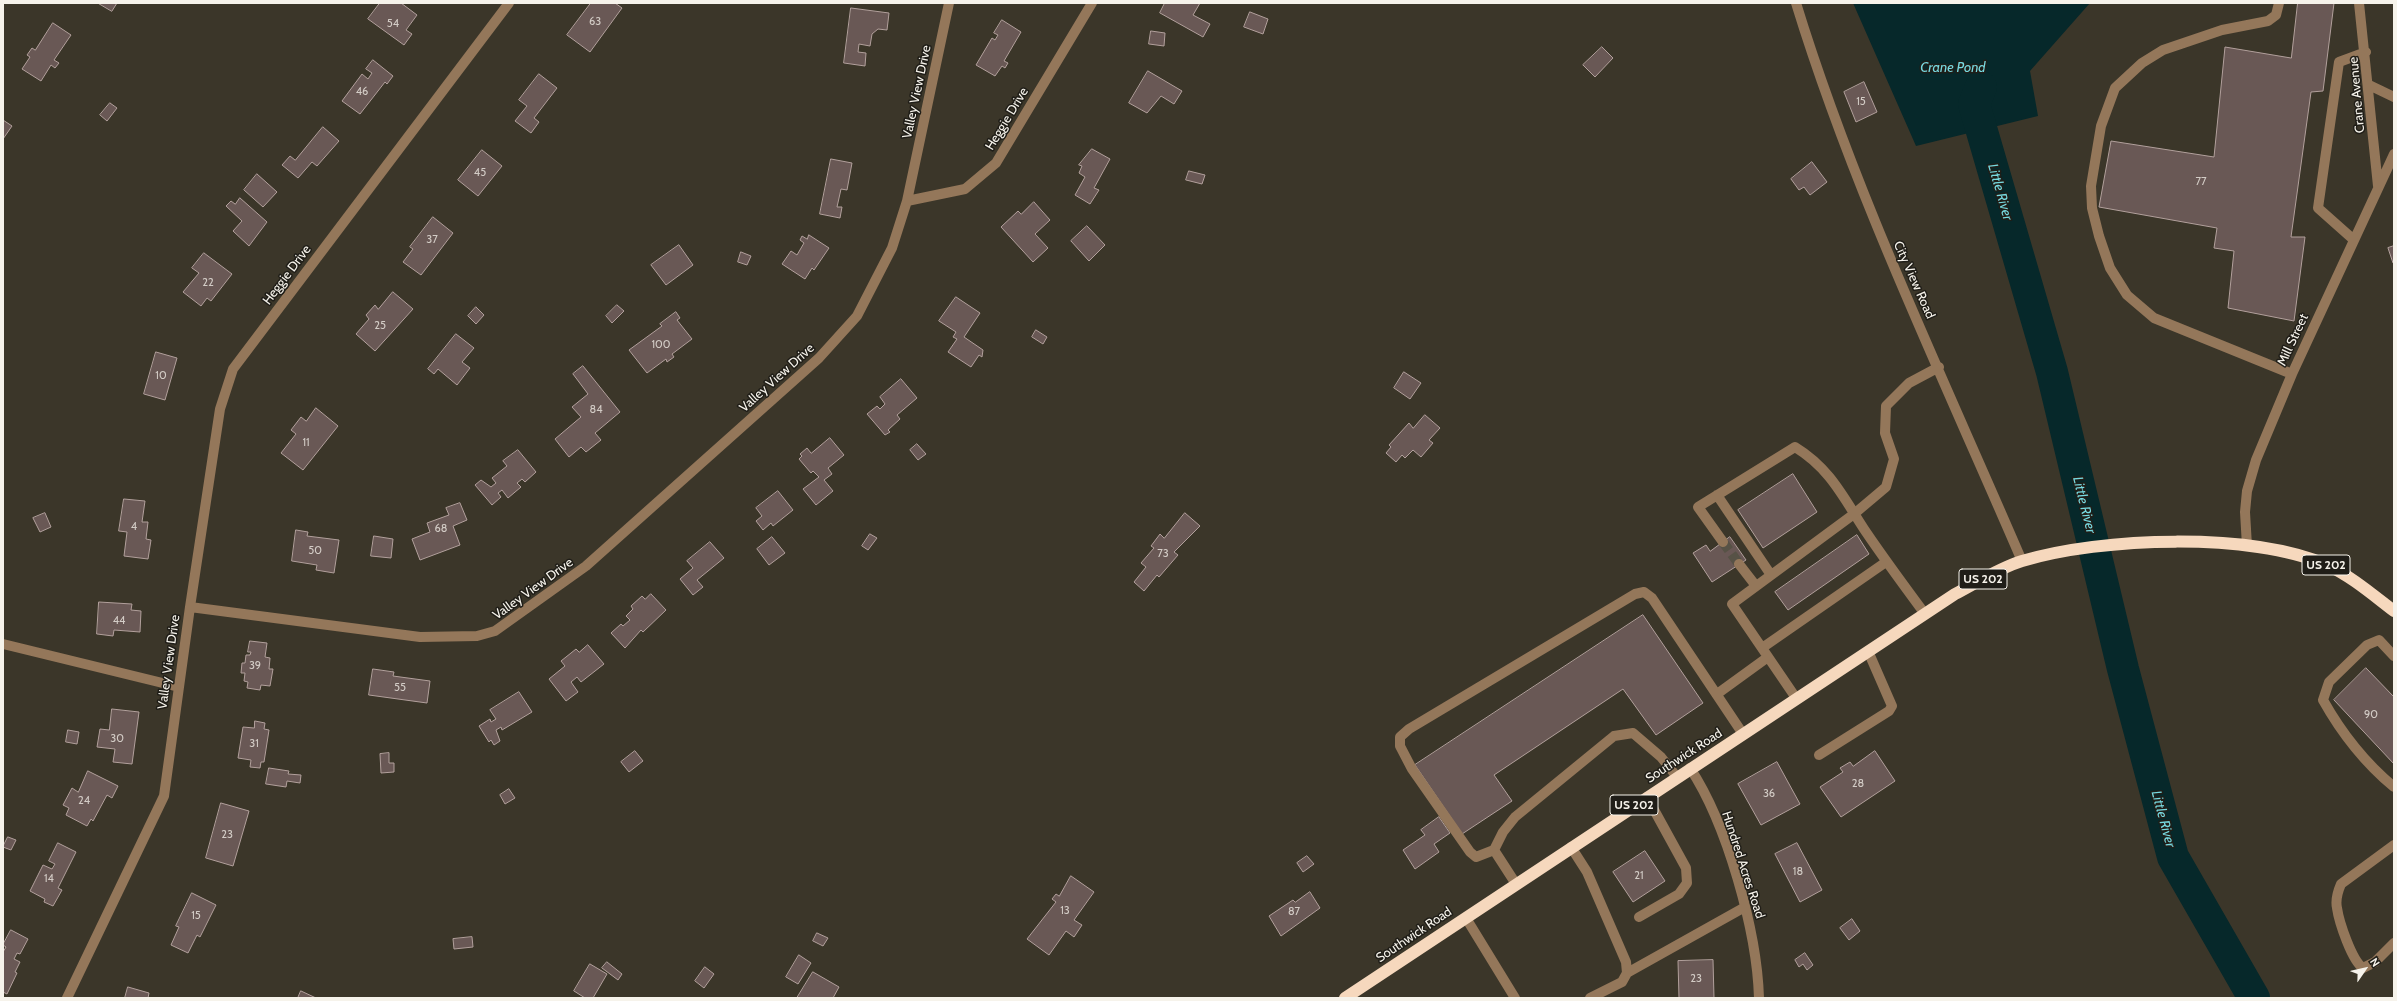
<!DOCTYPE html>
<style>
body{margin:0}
#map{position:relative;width:2397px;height:1001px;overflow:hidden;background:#3b3629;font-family:Cabin,sans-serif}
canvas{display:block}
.frame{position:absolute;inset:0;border:4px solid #f6f3eb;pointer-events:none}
.north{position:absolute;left:2345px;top:949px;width:40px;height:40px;-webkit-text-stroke:3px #201e18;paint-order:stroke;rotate:56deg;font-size:11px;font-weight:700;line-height:16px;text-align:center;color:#f6f3eb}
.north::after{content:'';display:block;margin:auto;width:14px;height:18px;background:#f6f3eb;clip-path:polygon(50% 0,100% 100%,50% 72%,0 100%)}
</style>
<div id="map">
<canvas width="2397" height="1001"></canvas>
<div class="frame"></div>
<div class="north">N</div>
</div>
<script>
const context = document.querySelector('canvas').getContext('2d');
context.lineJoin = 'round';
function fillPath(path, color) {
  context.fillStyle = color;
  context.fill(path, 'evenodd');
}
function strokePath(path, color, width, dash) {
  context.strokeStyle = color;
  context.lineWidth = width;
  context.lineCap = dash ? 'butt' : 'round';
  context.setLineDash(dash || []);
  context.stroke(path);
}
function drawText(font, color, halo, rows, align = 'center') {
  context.font = font + ' Cabin,sans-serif';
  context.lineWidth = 3;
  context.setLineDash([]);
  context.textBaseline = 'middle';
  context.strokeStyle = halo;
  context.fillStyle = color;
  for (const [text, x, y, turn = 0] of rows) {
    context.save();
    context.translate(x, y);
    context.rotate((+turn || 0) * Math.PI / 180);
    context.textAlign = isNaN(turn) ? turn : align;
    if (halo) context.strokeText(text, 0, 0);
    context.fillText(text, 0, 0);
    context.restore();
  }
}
fillPath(new Path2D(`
 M1853 3H2090L2030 71 2038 116 1916 146Z`), '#06282a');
strokePath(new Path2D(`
 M1981 87 1974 104 2052 372 2123 669 2173 857 2254 998`), '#06282a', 32);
const building = new Path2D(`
 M98 3H117L112 11Z
 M380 3H401L417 15 406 30 412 34 404 45 368 19Z
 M591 3H615L622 8 590 52 567 35Z
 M1165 3H1200L1193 15 1210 24 1203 37 1160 13Z
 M2298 3H2334L2323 91 2311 92 2291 237H2305L2294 321 2228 308 2234 251 2214 248 2217 228 2099 207 2111 141 2214 157 2225 47 2291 58Z
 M851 8 889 13 887 30 878 29 872 34 870 46 859 44 858 52 866 53 865 66 844 63Z
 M1250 12 1268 19 1263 34 1244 27Z
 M1002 20 1021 32 1004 61 1008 63 1005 68 1002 66 995 76 976 65 992 38 995 40 998 35 994 33Z
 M53 23 71 35 54 60 59 63 55 68 51 65 41 81 22 69 30 57 27 55 32 48 35 50Z
 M1151 31 1165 33 1164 46 1149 44Z
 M1602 47 1613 58 1595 77 1583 65Z
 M373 60 393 76 387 84 385 82 360 114 342 101 362 74 368 79 372 73 366 69Z
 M1148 71 1182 91 1174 104 1161 96 1147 113 1129 103Z
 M539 74 557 88 534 118 539 122 531 133 515 121 527 106 519 100Z
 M1864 82 1877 112 1856 122 1844 92Z
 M110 103 117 108 107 121 100 115Z
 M3 120 12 126 3 139Z
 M323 127 339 141 317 166 312 162 298 178 282 165 290 156 295 160Z
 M1092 149 1110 159 1094 188 1099 190 1090 204 1075 195 1085 177 1079 173 1082 166 1079 165Z
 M482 150 502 166 478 196 458 180Z
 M831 159 852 163 847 190 841 189 837 207H842L840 218 820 214Z
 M1812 162 1827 182 1810 195 1804 187 1799 190 1791 179Z
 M1189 171 1205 175 1202 184 1186 180Z
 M257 174 277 192 263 207 244 190Z
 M240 198 267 222 249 246 233 231 242 221 226 206 231 201 235 204Z
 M1034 202 1050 220 1035 234 1048 248 1033 262 1001 227 1018 211 1021 214Z
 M433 217 453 233 421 275 403 262 413 249 410 247Z
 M1087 226 1105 245 1089 261 1071 241Z
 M809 235 829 248 814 270 812 268 805 279 782 264 791 251 797 255 804 243 800 240 802 236 807 239Z
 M679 245 693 265 666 285 651 265Z
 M2394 246V263H2393L2388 248Z
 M741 252 751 256 747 265 738 262Z
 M204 253 232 274 211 301 207 298 201 306 183 292 199 273 192 268Z
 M393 292 413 309 375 351 356 334 369 319 366 315 375 305 378 309Z
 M956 297 980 313 964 337 983 350 982 357 979 355 971 367 948 352 957 339 953 337 956 332 939 321Z
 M617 305 624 311 612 323 606 316Z
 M476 307 484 315 476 324 468 316Z
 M676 312 680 318 677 320 692 339 672 354 674 357 667 362 666 359 647 373 629 350 662 326 660 324Z
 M1036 330 1047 337 1043 344 1032 337Z
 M456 334 474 348 462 362 470 368 457 385 438 369 434 374 428 369Z
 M156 352 177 358 165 400 144 394Z
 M583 366 620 412 595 433 601 440 586 452 581 447 569 457 555 439 581 417 572 407 588 394 573 374Z
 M1404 372 1421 383 1410 399 1394 388Z
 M901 379 917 398 897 415 900 419 888 430 890 432 885 435 867 414 877 406 880 409 885 404 880 397Z
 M316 408 338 426 303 470 281 453 296 434 291 430 301 417 306 421Z
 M1425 415 1440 428 1429 440 1433 443 1421 457 1413 450 1405 458 1402 455 1396 462 1386 453 1391 447 1389 445 1409 423 1413 428Z
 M830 438 844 455 828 468 832 474 824 480 833 491 816 505 803 489 819 477 813 471 811 473 799 459 802 456 800 454 807 448 811 453Z
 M917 444 926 454 918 460 910 450Z
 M518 450 536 472 525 482 522 479 517 483 521 487 508 498 502 490 498 493 501 497 492 505 475 485 481 480 491 487 496 483 492 478 507 466 503 461Z
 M1793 474 1817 512 1763 548 1738 510Z
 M778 491 793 510 773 526 771 523 763 530 756 521 762 516 756 508Z
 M124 499 145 501 142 522H148L146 539 151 540 148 559 124 556 127 532 119 531Z
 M460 503 467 520 453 526 460 545 420 560 412 539 430 532 427 523 449 515 446 508Z
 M45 513 51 527 40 532 33 518Z
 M1185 513 1200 526 1174 552 1178 555 1159 577 1157 575 1144 591 1134 582 1146 567 1141 563 1154 548 1151 546 1160 534 1164 538Z
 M296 530 308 532 307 536 339 540 334 573 316 570 317 565 292 561Z
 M870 534 877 538 868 550 862 546Z
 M1857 535 1869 554 1788 610 1775 592Z
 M374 536 393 539 391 558 371 556Z
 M772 537 785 553 769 565 757 549Z
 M1730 537 1746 560 1712 582 1693 553 1706 545 1710 551Z
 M710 542 724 558 697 580 703 587 693 595 680 579 693 568 687 561Z
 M651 594 666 610 643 632 641 630 625 648 611 633 621 624 623 626 630 620 626 616 633 609 631 606 642 596 645 599Z
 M99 602 132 604 131 610 141 611 140 632 114 630 113 636 97 634Z
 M1643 615 1703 703 1656 735 1623 689 1494 775 1512 801 1462 834 1415 765Z
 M250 641 267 643 265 657 270 658 269 669H273L270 686 261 685 260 690 247 688 248 682 244 681 245 673H241L242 663H245L246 655H250L251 652H248Z
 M588 645 604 664 581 682 577 677 571 682 578 692 566 701 549 679 565 666 561 661 576 649 579 652Z
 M2366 668 2394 697V764L2334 700Z
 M373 669 394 672 393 676 430 681 427 703 369 695Z
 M519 692 532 712 502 730 501 727 496 730 500 741 494 745 491 740 489 742 479 726 490 719 491 722 496 719 490 710Z
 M112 709 139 712 132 764 113 762 115 749 97 747 100 729 109 730Z
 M255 721 265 723 264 729 269 730 264 762H261L260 768 250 767 251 760 238 758 243 727 254 728Z
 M68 730 79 732 77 744 66 742Z
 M635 751 643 761 629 772 621 762Z
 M1875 751 1895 781 1841 817 1820 787 1843 772 1840 768 1850 762 1853 766Z
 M389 753V763H394V772L381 773 380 754Z
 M1777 762 1800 804 1761 825 1738 784Z
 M269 768 289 771 288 774 301 775 300 783 287 781 286 787 266 784Z
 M88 771 118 786 112 798 107 795 93 821 91 819 87 826 66 815 69 808 63 805 72 788 78 792Z
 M509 789 515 798 505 804 500 795Z
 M221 803 249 811 233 866 206 858Z
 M1439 817 1450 833 1434 844 1439 852 1415 869 1403 850 1425 835 1421 830Z
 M8 837 16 840 11 850 3 847Z
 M58 843 76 852 58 888 62 890 53 906 44 902 45 899 30 891 43 865 52 869 55 864 49 861Z
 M1797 843 1822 890 1800 902 1775 854Z
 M1645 851 1665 881 1633 902 1613 872Z
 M1307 856 1314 864 1303 872 1297 863Z
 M1071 876 1094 892 1074 920 1082 925 1074 937 1066 931 1049 955 1027 939 1056 902 1052 899 1056 894 1059 896Z
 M1310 892 1320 908 1281 936 1269 916 1293 900 1295 902Z
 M192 893 216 905 200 937 197 935 188 953 171 945 179 927 176 926Z
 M1852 919 1860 931 1849 940 1840 928Z
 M11 930 28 939 20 954 17 953 14 959 20 962 15 972 17 973 7 994 3 992V952L6 947 3 945Z
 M817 933 828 938 823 946 813 941Z
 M472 937 473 947 454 949 453 939Z
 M1805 953 1813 965 1807 970 1803 964 1799 967 1795 960Z
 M799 955 811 963 798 984 786 977Z
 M1713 960 1714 998H1679L1678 961Z
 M607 962 622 974 618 980 602 968Z
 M590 964 607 974 593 998H585L574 991Z
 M705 967 714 974 704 988 695 981Z
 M813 972 839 987 833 998H797Z
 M128 987 149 993 148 998H125Z
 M301 991 316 998H298Z`);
fillPath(building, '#695855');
strokePath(building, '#b2a09c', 1);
strokePath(new Path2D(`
 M1723 542 1739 564`), '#575246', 10, [10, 5]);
strokePath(new Path2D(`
 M1796 3C1855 195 1943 377 2022 561
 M2279 3 2276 15 2268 21 2222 30 2163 50 2142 63 2115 88 2101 126 2091 186 2092 208 2099 236 2110 268 2127 295 2154 318 2292 374
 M2359 3 2378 186
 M2369 85 2394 97
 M907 201 965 189 996 163 1092 3
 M2354 240 2318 208 2339 62 2366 52
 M1717 495 1771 575
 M1723 542 1698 507 1795 447C1831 469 1844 499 1866 532 1885 560 1905 587 1925 614
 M2247 546 2245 512 2247 491 2256 460 2292 374 2394 154
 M1739 564 1756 586
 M190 607 220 409 233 369 509 3
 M3 644 179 687
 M1762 648 1886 562
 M2394 656 2379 640 2367 645 2329 682 2323 700C2342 734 2364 762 2394 787
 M1717 694 1768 657
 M1796 698 1732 604 1854 514 1886 487 1894 459 1885 433 1886 406 1909 383 1939 367
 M1819 755 1889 711 1892 706 1868 651
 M1690 768C1727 824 1757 931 1759 998
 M2394 845 2341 884C2338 891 2335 899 2337 908 2339 922 2352 961 2363 968L2375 962 2394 943
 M1571 847 1587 872 1626 962 1627 973 1622 982 1590 998
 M1494 850 1476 857 1470 852 1412 769 1400 746V737L1409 729 1635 594 1644 592 1652 598 1743 734
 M1516 884 1494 850 1503 832 1515 817 1614 736 1633 733 1661 757 1677 777
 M1639 917 1679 894 1687 883 1686 868 1647 797
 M1466 918 1515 998
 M1627 973 1745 907
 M67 998 164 796 190 607 420 637 477 636 495 631 586 566 819 358 857 316 892 248 907 201 949 3`), '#94775a', 10);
strokePath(new Path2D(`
 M1345 998 1955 594C1976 583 1999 568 2022 561 2102 537 2250 532 2327 565 2351 576 2373 595 2394 611`), '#f6d8bd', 12);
drawText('11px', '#d3ccc6', null, [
 ["63",595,22],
 ["54",393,24],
 ["46",362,92],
 ["15",1861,102],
 ["45",480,173],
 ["77",2201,182],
 ["37",432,240],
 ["22",208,283],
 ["25",380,326],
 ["100",661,345],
 ["10",161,376],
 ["84",596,410],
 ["11",306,443],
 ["4",134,527],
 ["68",441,529],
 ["50",315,551],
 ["73",1163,554],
 ["44",119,621],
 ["39",255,666],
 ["55",400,688],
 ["90",2371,715],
 ["30",117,739],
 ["31",254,744],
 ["28",1858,784],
 ["36",1769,794],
 ["24",84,801],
 ["23",227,835],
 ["18",1798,872],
 ["21",1639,876],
 ["14",49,879],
 ["13",1065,911],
 ["87",1294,912],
 ["15",196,916],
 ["23",1696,979]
]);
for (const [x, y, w] of [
 [2326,565,48],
 [1983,579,48],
 [1634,805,48]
]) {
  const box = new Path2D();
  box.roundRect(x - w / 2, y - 10, w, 20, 3);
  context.fillStyle = '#201e18';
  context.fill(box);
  strokePath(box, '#f6f3eb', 1);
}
drawText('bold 12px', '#f6f3eb', null, [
 ["US 202",2326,565],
 ["US 202",1983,579],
 ["US 202",1634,805]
]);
drawText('13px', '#f6f3eb', '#201e18', [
 ["Valley View Drive",917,92,-78],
 ["Crane Avenue",2357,95,-95],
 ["Heggie Drive",1007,119,-59],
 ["Heggie Drive",287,275,-53],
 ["City View Road",1914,280,66],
 ["Mill Street",2293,340,-65],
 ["Valley View Drive",777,378,-42],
 ["Valley View Drive",533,589,-36],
 ["Valley View Drive",169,662,-82],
 ["Southwick Road",1684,756,-33],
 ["Hundred Acres Road",1743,865,72],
 ["Southwick Road",1414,935,-34]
]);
drawText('italic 14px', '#77dae1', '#201e18', [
 ["Crane Pond",1953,68],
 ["Little River",2000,192,74],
 ["Little River",2084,505,76],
 ["Little River",2163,819,75]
]);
</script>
